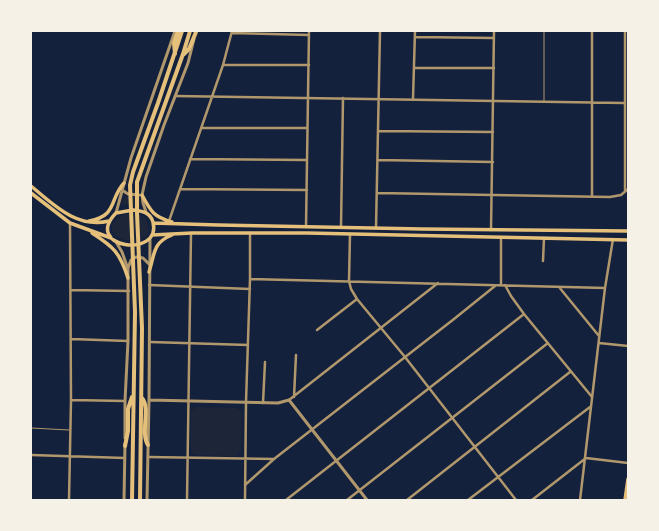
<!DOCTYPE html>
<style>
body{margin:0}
#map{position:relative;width:659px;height:531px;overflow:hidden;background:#14213d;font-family:"IBM Plex Sans",sans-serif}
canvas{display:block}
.frame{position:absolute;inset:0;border:32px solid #f6f1e7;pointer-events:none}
</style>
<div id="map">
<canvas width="659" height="531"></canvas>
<div class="frame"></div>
</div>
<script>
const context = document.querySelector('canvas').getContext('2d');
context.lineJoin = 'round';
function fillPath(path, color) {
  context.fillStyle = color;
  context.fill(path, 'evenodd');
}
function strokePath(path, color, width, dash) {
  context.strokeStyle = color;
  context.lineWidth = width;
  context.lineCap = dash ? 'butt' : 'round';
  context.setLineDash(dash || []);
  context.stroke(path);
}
fillPath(new Path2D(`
 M124 197H139L141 206 121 205Z
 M134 213C137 214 140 214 143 216 148 219 150 231 147 236 144 239 138 239 135 240 104 243 105 214 134 213Z
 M196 407 237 408 242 412 241 450 236 456 195 455 191 452V411Z`), '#1d2539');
strokePath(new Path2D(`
 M544 31V101
 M31 428 69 430`), '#b1986c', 1);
strokePath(new Path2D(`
 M625 31V190
 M232 33 309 35
 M415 37 494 38
 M223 65H309
 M414 68H494
 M175 96 624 103
 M413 99 415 31
 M201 128H307
 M378 131 493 132
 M190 159 307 160
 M378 160 493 162
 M180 189 307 190
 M377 193 610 197 621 195 628 189
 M592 196V31
 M169 221 223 65 232 31
 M306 227 309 31
 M341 227 343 98
 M376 228 380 31
 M491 230 494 31
 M350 234 349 281 351 289 357 299 405 357 516 500
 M543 261 544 238
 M250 279 605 288
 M149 285 250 289
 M501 285V237
 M505 285 511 296 524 314 592 397
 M559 287 599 336
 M71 290 129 291
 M317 330 357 299
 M71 339 128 341
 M150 342 248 345
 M599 343 628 346
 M294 397 296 355
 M71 400 125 401
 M289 400 438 283
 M263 403 265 362
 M31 455 125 458
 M148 457 274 459
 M245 485 274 459 454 319 495 286
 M69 500 71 400 70 223
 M187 500 191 233
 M245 500 246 402 250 279V233
 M286 500 524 314
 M347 500 548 343
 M407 500 570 372
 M468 500 590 407
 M532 500 586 458 628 463
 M580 500 605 288 613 239`), '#b1986c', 2.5);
strokePath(new Path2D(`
 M122 190 128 194 139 195
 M146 212 143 203 142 195 146 177 164 125 188 63 194 39
 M116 213 131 158 175 31
 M116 242 122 252 128 269V341L125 401V438
 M128 268 131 260 136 257 143 258 149 264
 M149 400 278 403 289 400 367 500
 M124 500 125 444
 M147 500 149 400 150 240`), '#b1986c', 3);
strokePath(new Path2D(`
 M625 500 628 479`), '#e5c07b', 3.5);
strokePath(new Path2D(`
 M31 186C54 205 77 229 109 221
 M31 193 70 223 111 238
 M142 195C151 212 154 217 172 222
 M133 210C142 211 150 212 153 222 162 259 82 248 116 213Z
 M89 221C118 216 109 199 124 183
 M153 223 218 225 422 229 628 231
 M92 233C114 247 120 253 128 278
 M152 235 192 233H307L628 240
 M149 272C155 254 152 243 172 235`), '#e5c07b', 3.5);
strokePath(new Path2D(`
 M175 54 174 43 178 31
 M184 54 189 49 196 32
 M142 398C151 409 140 432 148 445
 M125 446 128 431V409L132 397
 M132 500 135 312 130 185 133 172 158 103 182 31
 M140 500 142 328 137 213V182L183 54 190 31`), '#e5c07b', 4);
</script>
